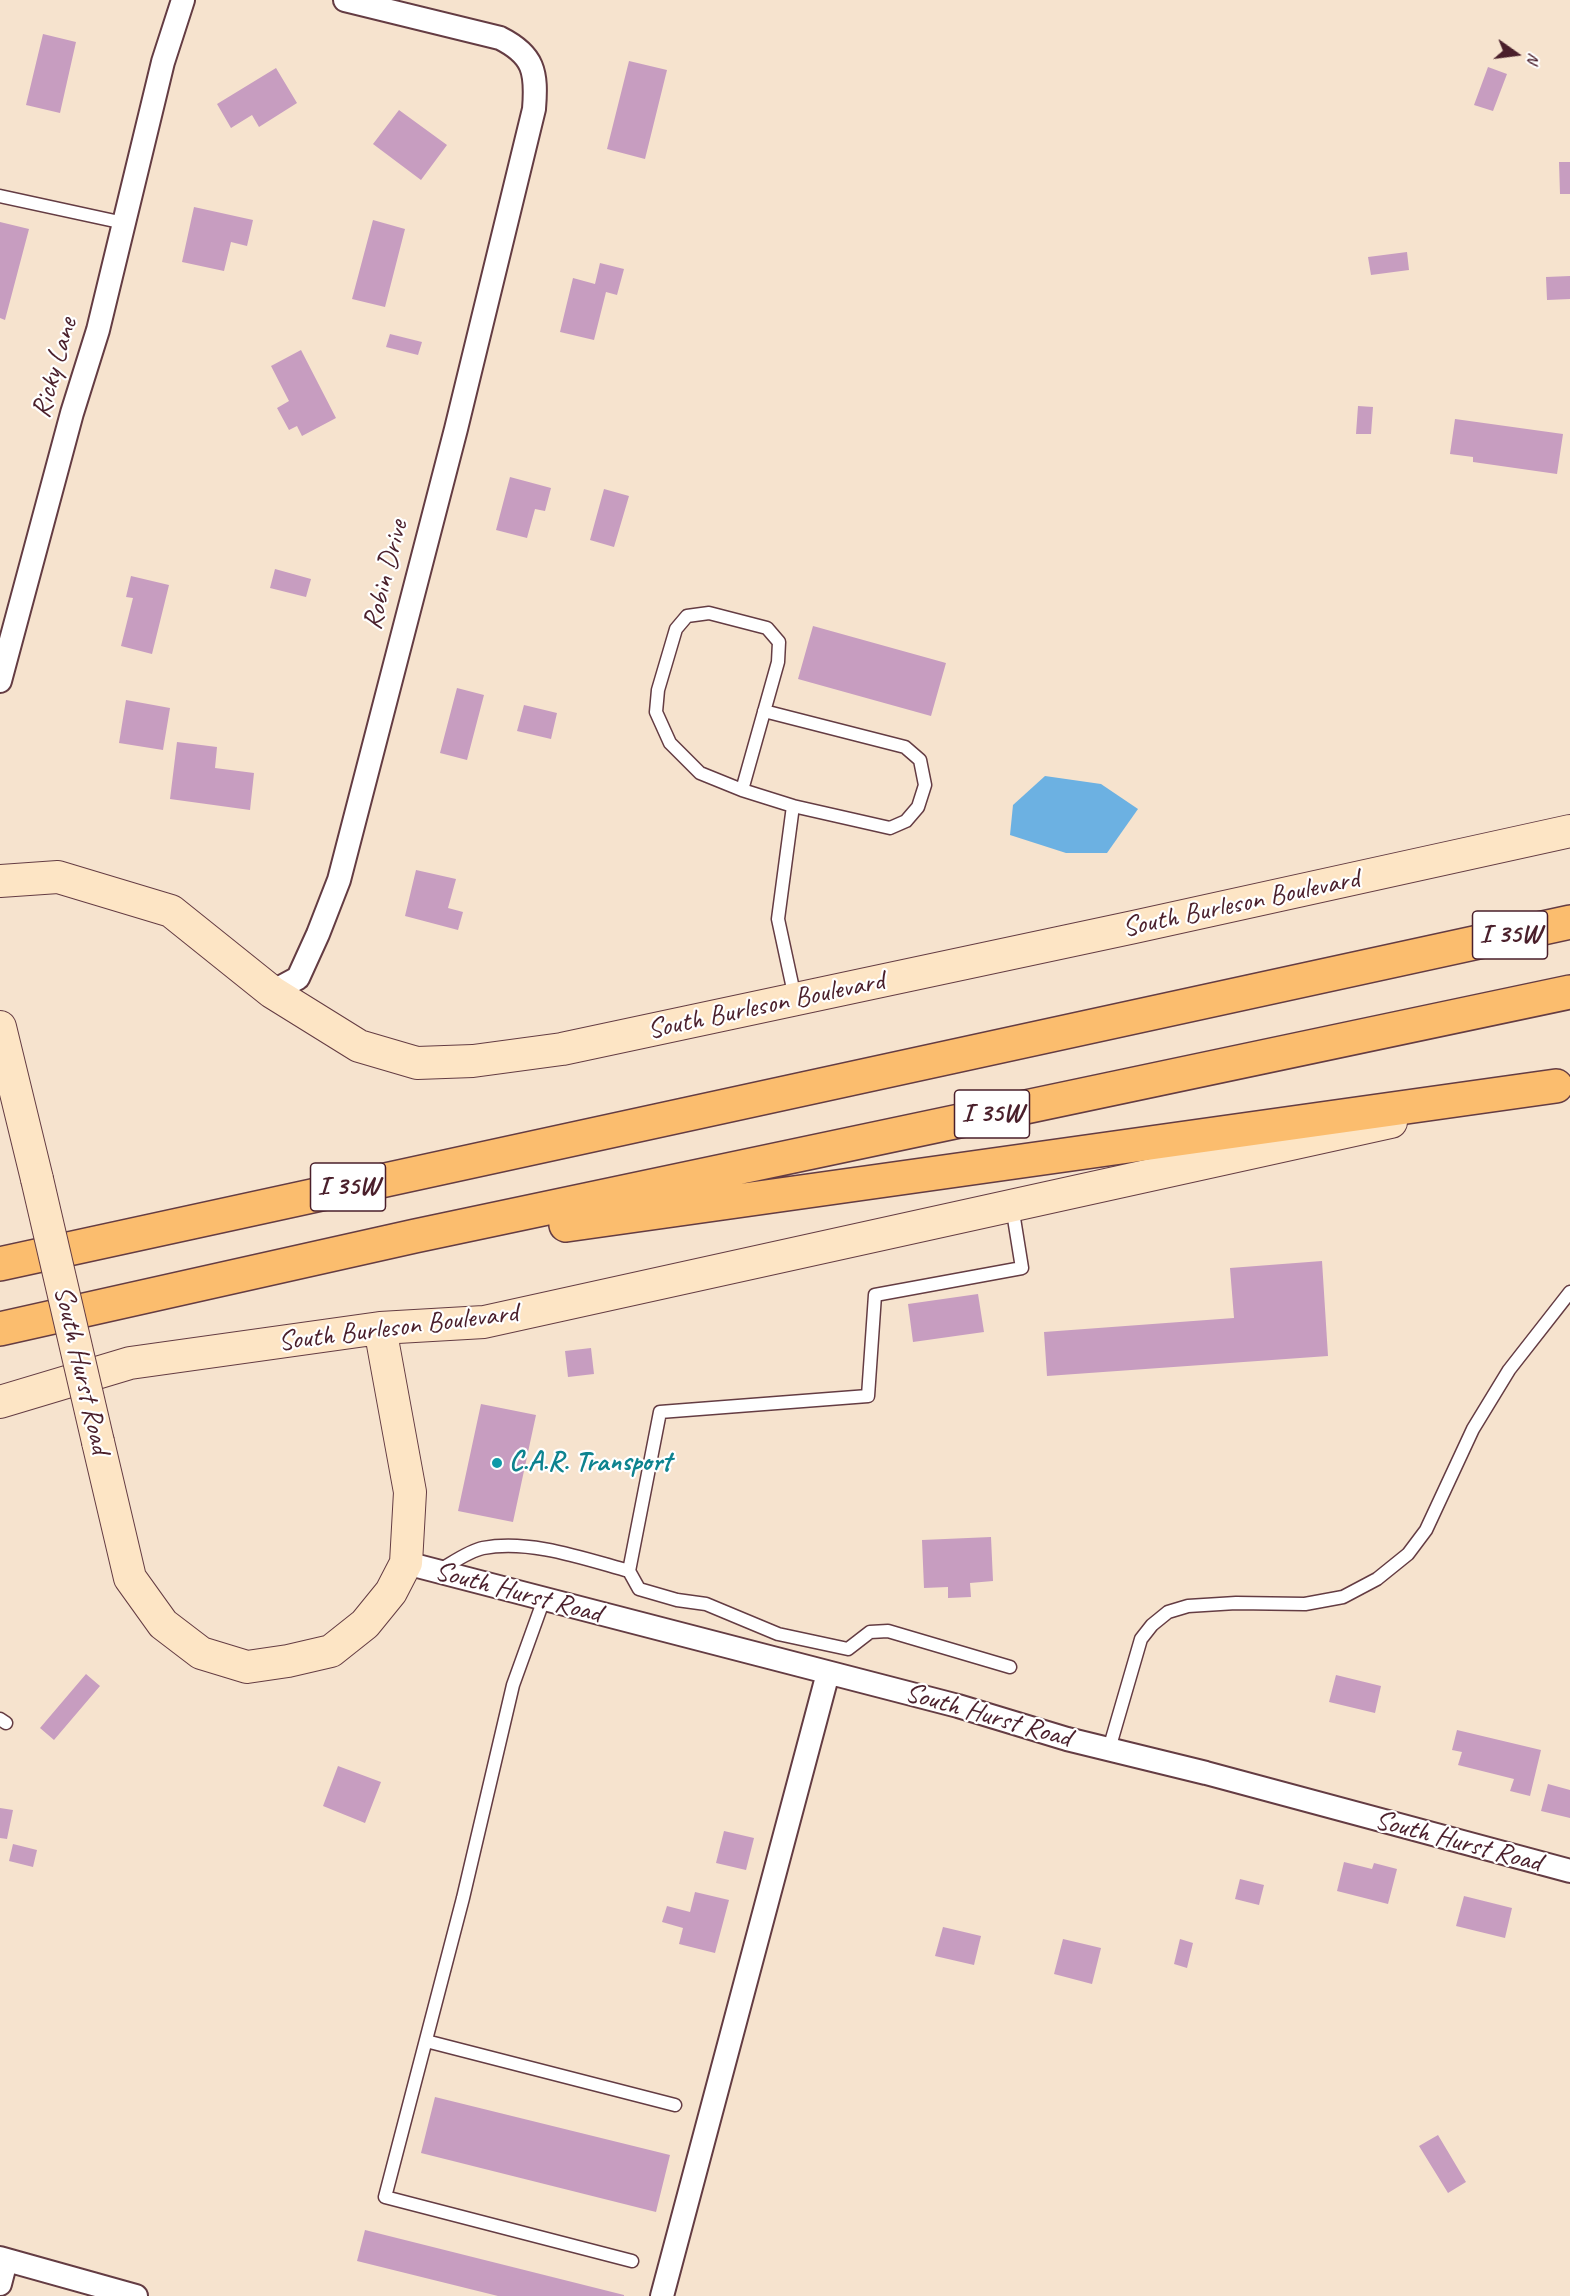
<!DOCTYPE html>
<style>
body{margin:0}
#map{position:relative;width:1570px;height:2296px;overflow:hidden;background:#f6e3ce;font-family:Caveat,sans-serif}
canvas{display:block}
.north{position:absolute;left:1486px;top:24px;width:60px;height:60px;-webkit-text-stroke:4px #fff;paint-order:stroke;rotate:104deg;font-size:16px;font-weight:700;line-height:24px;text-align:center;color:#4a1f2b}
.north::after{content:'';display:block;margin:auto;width:21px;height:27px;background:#4a1f2b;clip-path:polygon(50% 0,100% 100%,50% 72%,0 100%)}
</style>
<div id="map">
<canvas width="1570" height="2296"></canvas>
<div class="north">N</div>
</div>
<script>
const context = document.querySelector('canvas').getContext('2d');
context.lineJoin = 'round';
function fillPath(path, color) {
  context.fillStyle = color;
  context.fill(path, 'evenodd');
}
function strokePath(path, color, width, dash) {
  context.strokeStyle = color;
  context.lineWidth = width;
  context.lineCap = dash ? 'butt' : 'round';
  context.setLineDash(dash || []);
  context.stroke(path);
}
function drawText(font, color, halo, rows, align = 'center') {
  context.font = font + ' Caveat,sans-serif';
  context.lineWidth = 4.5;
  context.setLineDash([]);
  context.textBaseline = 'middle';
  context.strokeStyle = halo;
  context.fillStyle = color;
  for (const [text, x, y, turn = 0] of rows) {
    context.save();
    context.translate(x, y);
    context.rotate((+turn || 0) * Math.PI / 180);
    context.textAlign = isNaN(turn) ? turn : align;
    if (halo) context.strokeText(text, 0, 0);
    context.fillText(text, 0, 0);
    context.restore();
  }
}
fillPath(new Path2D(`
 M1045 776 1101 784 1138 809 1107 853H1066L1010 835 1013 805Z`), '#6cb1e2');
fillPath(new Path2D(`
 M43 34 76 42 60 113 26 105Z
 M629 61 667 70 645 159 607 149Z
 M1488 67 1507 74 1493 111 1474 105Z
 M276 68 297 103 259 127 252 115 231 128 217 104Z
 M399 110 447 145 421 180 373 144Z
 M1559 162H1570V194H1560Z
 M194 207 253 220 247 246 231 242 224 271 182 262Z
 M373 220 405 229 385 307 352 299Z
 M0 222 29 229 5 320 0 318Z
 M1407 252 1409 270 1371 275 1368 257Z
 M600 263 624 269 617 295 606 292 594 340 560 332 573 278 595 284Z
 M1570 276V299L1547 300 1546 277Z
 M390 334 422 342 418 355 386 347Z
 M301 350 336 418 302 436 297 426 289 430 277 408 289 401 271 366Z
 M1358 406 1373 407 1371 434H1356Z
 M1455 419 1563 434 1557 474 1473 462V457L1450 454Z
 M510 477 551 488 545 511 535 509 527 538 496 530Z
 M604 489 629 496 614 547 590 540Z
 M275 569 311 579 306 597 270 588Z
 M131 576 169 585 152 654 121 646 133 598 126 597Z
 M813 626 946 663 931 716 798 679Z
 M457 688 484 695 467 760 440 753Z
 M126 700 170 708 163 750 119 743Z
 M524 705 557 713 551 739 517 731Z
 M177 742 217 747 215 768 254 773 250 810 170 799Z
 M416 870 456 879 448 908 463 912 458 930 405 916Z
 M1322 1261 1328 1356 1047 1376 1044 1332 1234 1318 1230 1268Z
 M978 1294 984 1332 913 1342 908 1304Z
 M591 1348 594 1374 568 1377 565 1351Z
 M481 1404 536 1415 513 1522 458 1511Z
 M991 1537 993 1581 970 1583 971 1597 948 1598V1587L924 1588 922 1540Z
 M86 1674 100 1686 54 1740 40 1728Z
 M1336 1675 1381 1686 1375 1713 1329 1702Z
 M1457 1730 1541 1750 1530 1796 1510 1791 1514 1779 1458 1765 1462 1752 1452 1750Z
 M338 1766 381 1782 365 1823 323 1806Z
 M1548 1784 1570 1790V1818L1541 1811Z
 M0 1808 13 1810 7 1839 0 1838Z
 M724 1831 754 1838 746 1870 716 1863Z
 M13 1844 37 1850 33 1867 9 1861Z
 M1344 1862 1372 1869 1374 1863 1397 1869 1388 1904 1337 1891Z
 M1240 1879 1264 1885 1259 1905 1235 1899Z
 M695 1892 729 1900 715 1953 679 1944 683 1928 662 1922 667 1906 690 1912Z
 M1464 1896 1512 1908 1505 1938 1456 1926Z
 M943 1927 981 1936 974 1965 935 1956Z
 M1063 1939 1101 1948 1092 1984 1054 1974Z
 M1180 1939 1193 1943 1187 1968 1174 1964Z
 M435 2097 670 2155 656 2212 421 2153Z
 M1438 2135 1466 2182 1448 2193 1419 2146Z
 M365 2230 624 2295V2296H498L357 2261Z`), '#c79dc0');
const service = new Path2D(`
 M0 196 124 223
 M764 711 905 747 920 760 925 785 918 807 906 821 890 828 793 806
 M742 790 778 662 779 642 767 628 709 613 687 616 676 629 658 690 656 712 670 743 700 773 742 790 793 806 778 919 795 998
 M438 1571C451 1564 468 1551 483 1548 530 1539 585 1559 629 1571L639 1589 677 1600 706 1604 778 1634 848 1649 870 1632 888 1631 1010 1667
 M629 1571 660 1412 868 1396 875 1295 1022 1268 1012 1206
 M544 1599 513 1685 463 1898 385 2197 632 2261
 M0 1719 6 1723
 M1109 1749 1141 1639 1152 1625 1168 1612 1188 1606 1236 1603 1305 1604 1343 1597 1377 1579 1408 1554 1426 1530 1473 1429 1509 1370 1570 1292
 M426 2041 675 2105`);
const minor = new Path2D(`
 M0 681 72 413 98 330 163 62 183 0
 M272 992 298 978 318 934 339 880 456 429 534 109C537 72 534 55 500 38L345 0
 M406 1563 958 1706 1067 1739 1206 1773 1570 1871
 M0 2258 136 2296
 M0 2284 6 2261
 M662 2296 828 1673`);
const secondary = new Path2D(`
 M0 881 58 877 171 911 272 992 359 1046 417 1063 473 1061 562 1049 1134 927 1570 831
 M0 1027 37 1179
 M0 1402 130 1363 380 1328 484 1322 1391 1122
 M98 1442 130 1578 163 1624 201 1653 247 1667 288 1661 331 1651 365 1624 391 1592 406 1563 410 1492 380 1328`);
const motorway = new Path2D(`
 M566 1225 1556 1086
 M0 1264 1570 922
 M0 1329 415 1236 1570 992`);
strokePath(service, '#643c43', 15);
strokePath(minor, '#643c43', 26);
strokePath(secondary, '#643c43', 34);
strokePath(motorway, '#643c43', 36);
strokePath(service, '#fff', 12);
strokePath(minor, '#fff', 22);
strokePath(secondary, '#fde5c5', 32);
strokePath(motorway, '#fbbd6e', 33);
const secondaryBridge = new Path2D(`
 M37 1179 98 1442`);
strokePath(secondaryBridge, '#643c43', 34, []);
strokePath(secondaryBridge, '#fde5c5', 32);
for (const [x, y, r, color] of [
 [497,1463,6,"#0f9aa8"]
]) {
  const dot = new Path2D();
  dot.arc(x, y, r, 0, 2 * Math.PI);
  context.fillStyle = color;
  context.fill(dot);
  strokePath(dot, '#fff', 2);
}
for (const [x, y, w] of [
 [1510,935,75],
 [992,1114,75],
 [348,1187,75]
]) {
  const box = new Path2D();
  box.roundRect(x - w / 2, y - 24, w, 48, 4.5);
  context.fillStyle = '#fff';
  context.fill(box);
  strokePath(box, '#4a1f2b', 1.5);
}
drawText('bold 27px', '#4a1f2b', null, [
 ["I 35W",1510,935],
 ["I 35W",992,1114],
 ["I 35W",348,1187]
]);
drawText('28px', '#4a1f2b', '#fff', [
 ["Ricky Lane",55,368,-74],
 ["Robin Drive",386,575,-76],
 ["South Burleson Boulevard",1241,904,-12],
 ["South Burleson Boulevard",766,1006,-12],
 ["South Burleson Boulevard",398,1328,-7],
 ["South Hurst Road",81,1370,77],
 ["South Hurst Road",518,1593,15],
 ["South Hurst Road",988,1716,16],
 ["South Hurst Road",1458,1842,15]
]);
drawText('bold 28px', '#0d838f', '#fff', [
 ["C.A.R. Transport",509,1463]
], 'left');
</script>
